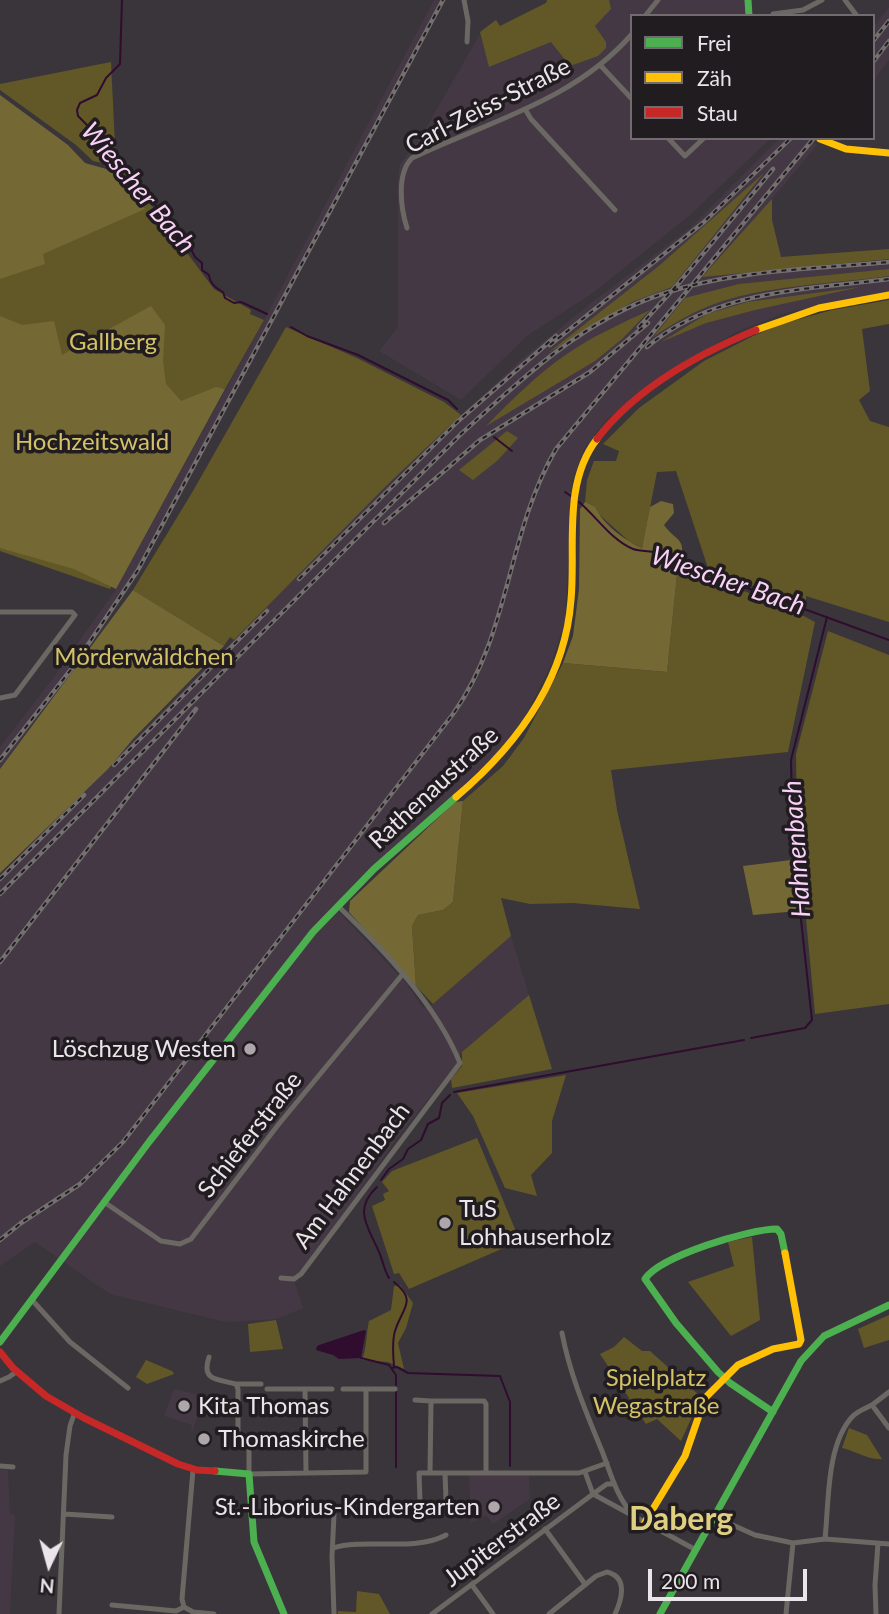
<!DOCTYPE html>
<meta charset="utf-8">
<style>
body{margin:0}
#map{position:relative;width:889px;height:1614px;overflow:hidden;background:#3a353a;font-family:Lato,sans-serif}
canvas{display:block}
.legend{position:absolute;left:630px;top:14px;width:245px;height:126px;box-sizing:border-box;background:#211c20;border:2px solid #726c71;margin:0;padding:9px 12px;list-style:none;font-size:21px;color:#ebe4ea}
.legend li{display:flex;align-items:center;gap:14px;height:35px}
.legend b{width:35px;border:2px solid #726c71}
.north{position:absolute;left:14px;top:1530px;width:70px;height:70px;-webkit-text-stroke:5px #211c20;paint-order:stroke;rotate:185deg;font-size:19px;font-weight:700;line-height:28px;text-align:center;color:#ebe4ea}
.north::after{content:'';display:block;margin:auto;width:24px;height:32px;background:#ebe4ea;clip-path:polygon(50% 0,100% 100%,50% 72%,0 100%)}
.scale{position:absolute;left:648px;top:1569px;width:159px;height:32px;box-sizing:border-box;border:4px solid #ebe4ea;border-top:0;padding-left:9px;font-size:21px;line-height:24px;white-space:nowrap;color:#ebe4ea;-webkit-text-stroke:5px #211c20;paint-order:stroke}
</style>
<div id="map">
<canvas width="889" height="1614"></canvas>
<ul class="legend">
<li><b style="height:9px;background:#4caf50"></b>Frei</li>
<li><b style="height:9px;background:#ffc107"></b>Zäh</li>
<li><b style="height:9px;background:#c62828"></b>Stau</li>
</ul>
<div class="north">N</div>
<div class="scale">200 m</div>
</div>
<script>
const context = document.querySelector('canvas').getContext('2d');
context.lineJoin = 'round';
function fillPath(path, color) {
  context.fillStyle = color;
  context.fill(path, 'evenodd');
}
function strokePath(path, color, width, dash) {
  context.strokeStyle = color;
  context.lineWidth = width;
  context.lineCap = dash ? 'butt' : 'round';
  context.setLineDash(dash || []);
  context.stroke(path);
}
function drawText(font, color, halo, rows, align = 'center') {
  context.font = font + ' Lato,sans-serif';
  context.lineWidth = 7;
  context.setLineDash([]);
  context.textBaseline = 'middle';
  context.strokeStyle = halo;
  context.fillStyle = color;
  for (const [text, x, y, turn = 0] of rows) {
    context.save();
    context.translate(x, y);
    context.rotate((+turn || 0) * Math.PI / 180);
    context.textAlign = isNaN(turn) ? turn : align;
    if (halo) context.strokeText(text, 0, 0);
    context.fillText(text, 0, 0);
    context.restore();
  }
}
fillPath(new Path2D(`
 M434 0H446L162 531 123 596 0 769V747L51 681 116 589 264 320Z
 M609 0H745L746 16H632V138H771L690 215 594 292 527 336 461 400 379 351 398 327V179L400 164 419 140 480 34 490 67 551 42H606L595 26 610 9Z
 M889 7V60L873 81V27Z
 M780 138H809L817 145 772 199V220L780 257 889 249V293L841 301 785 313 736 332 651 383 606 420 584 449 572 481 565 621 550 667 524 719 494 757 413 830 334 907 406 983 423 1008 433 1004 511 936 529 995 462 1052 457 1063 398 1137 295 1283 303 1308 277 1319 225 1322 110 1294 35 1242 0 1266V875L387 485 455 421 523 358 595 300 691 227Z
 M174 1389 203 1396 193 1431 191 1430 192 1425 164 1416Z
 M0 1469 8 1470 10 1514 15 1515 10 1614H0Z
 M469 1475H529L530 1499 493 1524 486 1515 471 1523Z`), '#443844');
fillPath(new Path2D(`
 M547 0H609L611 9 595 26 606 42V48L598 56 570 66 551 42 489 67 480 32 496 20 500 26 546 3Z
 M111 62 116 166 93 161 76 145 0 90V84Z
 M125 170 214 289 251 310 250 314 264 320 225 389 218 388 110 589 0 551V223L32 213Z
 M764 173 672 287 632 302 548 353 660 265Z
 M772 199V220L781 257 889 249V259L702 277Z
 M889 269V276C832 284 762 285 709 306 689 314 671 325 653 337L685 298 739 284Z
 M860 287 755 310 706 323 661 342 707 314 747 302Z
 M889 300V324L862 329 870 391 859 400 870 421 889 427V622L806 596V604L709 571 676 471 657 472 642 548 630 542 585 502 587 480 594 461H616L619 451 603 444 639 408 704 361 753 336 782 324 832 310Z
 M650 310 622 339 595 361 486 426C511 401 537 374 567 354 593 336 622 323 650 310Z
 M286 327 357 358 444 402 461 415 387 485 234 640 230 637 224 646 133 590 193 491Z
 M507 431 518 438 498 460 473 480 459 470Z
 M678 565 702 577 779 603 815 622 788 752 611 770 617 810 640 909 573 903 530 904 501 898 511 936 433 1004 416 986 412 926 418 915 443 910 453 902 463 801 503 766 524 738 563 663 667 672Z
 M828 631 889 655V1004L815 1014 797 823 796 754Z
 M529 995 552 1069 452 1088 451 1079 462 1066V1052Z
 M566 1075 552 1121V1153L531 1175 537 1196 505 1188 473 1116 457 1093Z
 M477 1138 520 1241 409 1289 399 1273 394 1274 372 1206 385 1200 383 1194 389 1191 382 1182 392 1171Z
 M752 1237 760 1320 731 1336 688 1282 734 1266 728 1242Z
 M400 1285 413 1303 406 1328 398 1343 404 1369 388 1362 362 1360C367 1347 366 1334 369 1321L391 1310 394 1286Z
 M889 1315V1340L864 1348 858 1329Z
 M276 1320 283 1349 250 1352 248 1324Z
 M624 1337 642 1351H650L701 1397 681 1441 657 1419 646 1424 600 1354 614 1347Z
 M146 1360 172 1371 174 1374 147 1384 136 1377Z
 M849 1428 867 1435 882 1459C867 1460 856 1451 842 1448Z
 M357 1591 379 1594 390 1614H338V1611L356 1612Z`), '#625827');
fillPath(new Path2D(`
 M0 95 68 145 85 163 110 170 145 209 43 254 45 264 0 279Z
 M151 306 165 325 163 361 166 384 181 401 216 387 225 389 116 589 74 569 0 548V316L22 325 54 321 62 355Z
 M661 501 673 504 674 513 664 525C676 542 689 538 678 565L667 672 563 663 573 636 579 589 580 509 585 502 595 507C603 524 624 540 642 548L650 507Z
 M133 590 224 646 133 739 108 769 0 873V769Z
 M463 801 453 902 443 910 418 915 412 926 416 986 349 912 350 901 455 802Z
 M791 860 798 911 753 915 743 866Z`), '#746935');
fillPath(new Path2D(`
 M364 1330 366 1331 361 1358 339 1359 333 1355 316 1350 317 1346 322 1344Z`), '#300c2f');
strokePath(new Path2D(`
 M122 0 120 64 106 78 97 95 80 103 77 110 78 116 90 128 95 140 111 154 122 161 147 198 155 203 157 213 167 219 176 236 191 249 195 257 202 263V270L209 275C210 284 216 288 223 292L225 298 234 303 241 302 267 314
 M291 327 307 336 358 355 448 400 457 409
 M494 437 512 451
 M565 492 571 496
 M579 502C597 517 611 540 633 549 639 551 648 551 655 552 673 556 689 564 706 573L889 640
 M751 1038 805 1028 812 1020 793 847 791 760 827 617
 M454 1092 744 1040
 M381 1180 389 1169 403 1159 408 1149 421 1140 428 1124 439 1118 442 1103 450 1095
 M377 1187C352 1210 369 1228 379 1252 383 1261 384 1270 389 1278
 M394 1282C418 1301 402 1308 395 1331 392 1341 393 1355 394 1366
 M361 1358 389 1365 396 1375V1385
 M392 1368 397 1367 408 1373 500 1376 510 1402V1466
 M396 1391V1467`), '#300c2f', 2);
strokePath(new Path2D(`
 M464 0 468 21 467 42
 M845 0 857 16
 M773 14 803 10 822 0
 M645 16 658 0
 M601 66 632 99
 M525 109 531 119 615 210
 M668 138 685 156 704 138
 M407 228C401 209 396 174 412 158 489 121 574 101 632 34
 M0 612H72L75 615 15 695 0 698
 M104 1202 161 1241 180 1244 191 1239 278 1125 402 975
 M281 1278 294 1279 301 1274 460 1063C436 1004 383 949 338 906
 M32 1300 70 1342 128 1388
 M562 1333C570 1375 586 1412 602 1451 611 1474 616 1495 632 1514
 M209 1357C201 1381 217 1379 236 1384L238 1389V1440L249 1449V1474L366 1472V1389
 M0 1381 9 1377 16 1372
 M236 1384H261
 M267 1389H332
 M305 1389 306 1473
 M343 1389H395
 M415 1400 431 1401
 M872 1405 889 1392
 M0 1466 13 1467
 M585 1472 593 1494 696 1550
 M430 1473 431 1401H484L486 1404V1473
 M445 1473 446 1500
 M420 1501 419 1473H579L607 1463
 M332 1508 334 1515 332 1556 334 1614
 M64 1514 112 1517
 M715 1517 755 1535 793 1543 825 1539 889 1544
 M545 1529 585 1584
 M825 1539C829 1503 826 1444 853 1416 858 1411 866 1408 872 1405L889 1428
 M333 1548C365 1538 415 1552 446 1535
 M472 1585 493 1614
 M112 1605 176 1611 184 1607 193 1612 214 1614
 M184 1607 182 1599 193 1470
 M59 1614 66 1455 70 1426 75 1412
 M432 1614 593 1494 607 1484H612
 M549 1614 596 1576 607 1572C628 1577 622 1599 615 1614
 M786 1614 793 1543
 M876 1614 875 1585 878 1543`), '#6b6863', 5);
strokePath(new Path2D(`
 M748 0 749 16
 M0 1342 149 1142 313 932 374 869 456 797
 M773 1412 730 1383 718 1372 676 1323 645 1279C660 1256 749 1229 777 1229L781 1234 785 1253
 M215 1471 249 1474 254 1542 284 1614
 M660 1614 801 1361 824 1336 889 1305`), '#4caf50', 7);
strokePath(new Path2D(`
 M820 139 846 149 889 153
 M756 330 819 308 889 295
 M456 797C516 746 565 681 571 600 576 548 562 484 597 439
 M645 1522 685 1456 705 1398 738 1365 773 1349 799 1344 801 1340 785 1253`), '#ffc107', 7);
strokePath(new Path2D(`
 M597 439C635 389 698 354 756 330
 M0 1352 13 1368 46 1396 84 1418 178 1464 197 1470 215 1471`), '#c62828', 7);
const rail = new Path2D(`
 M873 41 889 21
 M873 62 889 41
 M639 327 678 284 773 169
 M550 345 704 222 791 138
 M647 347C715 290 805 290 889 279
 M384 523 480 440 590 372 648 323
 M299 579 457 422 556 336
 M0 760 73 667 138 570 443 0
 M114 765 267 611
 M0 879 84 795
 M0 894 461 434C520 380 583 320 662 294 734 270 813 269 889 262
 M0 962 196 709
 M0 1240 21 1223 80 1184 123 1142 453 714C511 633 506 535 556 449L814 138`);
strokePath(rail, '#747070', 4.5);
strokePath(rail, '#211c20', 2, [5]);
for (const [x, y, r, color] of [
 [250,1049,7,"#ada7ac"],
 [445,1223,7,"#ada7ac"],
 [184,1406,7,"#ada7ac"],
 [204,1439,7,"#ada7ac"],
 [494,1507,7,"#ada7ac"]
]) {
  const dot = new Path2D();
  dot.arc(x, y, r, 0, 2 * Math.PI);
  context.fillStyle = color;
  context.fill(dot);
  strokePath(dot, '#211c20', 2.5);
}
drawText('24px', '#ebe4ea', '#211c20', [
 ["Carl-Zeiss-Straße",488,106,-27],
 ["Rathenaustraße",434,788,-43],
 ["Schieferstraße",250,1135,-52],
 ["Am Hahnenbach",352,1176,-53],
 ["Jupiterstraße",502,1540,-37]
]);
drawText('24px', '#d4c267', '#211c20', [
 ["Gallberg",113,342],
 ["Hochzeitswald",92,442],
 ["Mörderwäldchen",144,657],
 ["Spielplatz",656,1378],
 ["Wegastraße",656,1406]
]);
drawText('24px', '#ebe4ea', '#211c20', [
 ["Löschzug Westen",236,1049,"right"],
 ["TuS",459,1209],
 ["Lohhauserholz",459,1237],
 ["Kita Thomas",198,1406],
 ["Thomaskirche",218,1439],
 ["St.-Liborius-Kindergarten",480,1507,"right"]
], 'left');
drawText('italic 26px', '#fad1f7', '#211c20', [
 ["Wiescher Bach",138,188,50],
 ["Wiescher Bach",728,581,19],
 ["Hahnenbach",797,849,-94]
]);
drawText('bold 32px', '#decf81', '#211c20', [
 ["Daberg",681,1520]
]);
</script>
